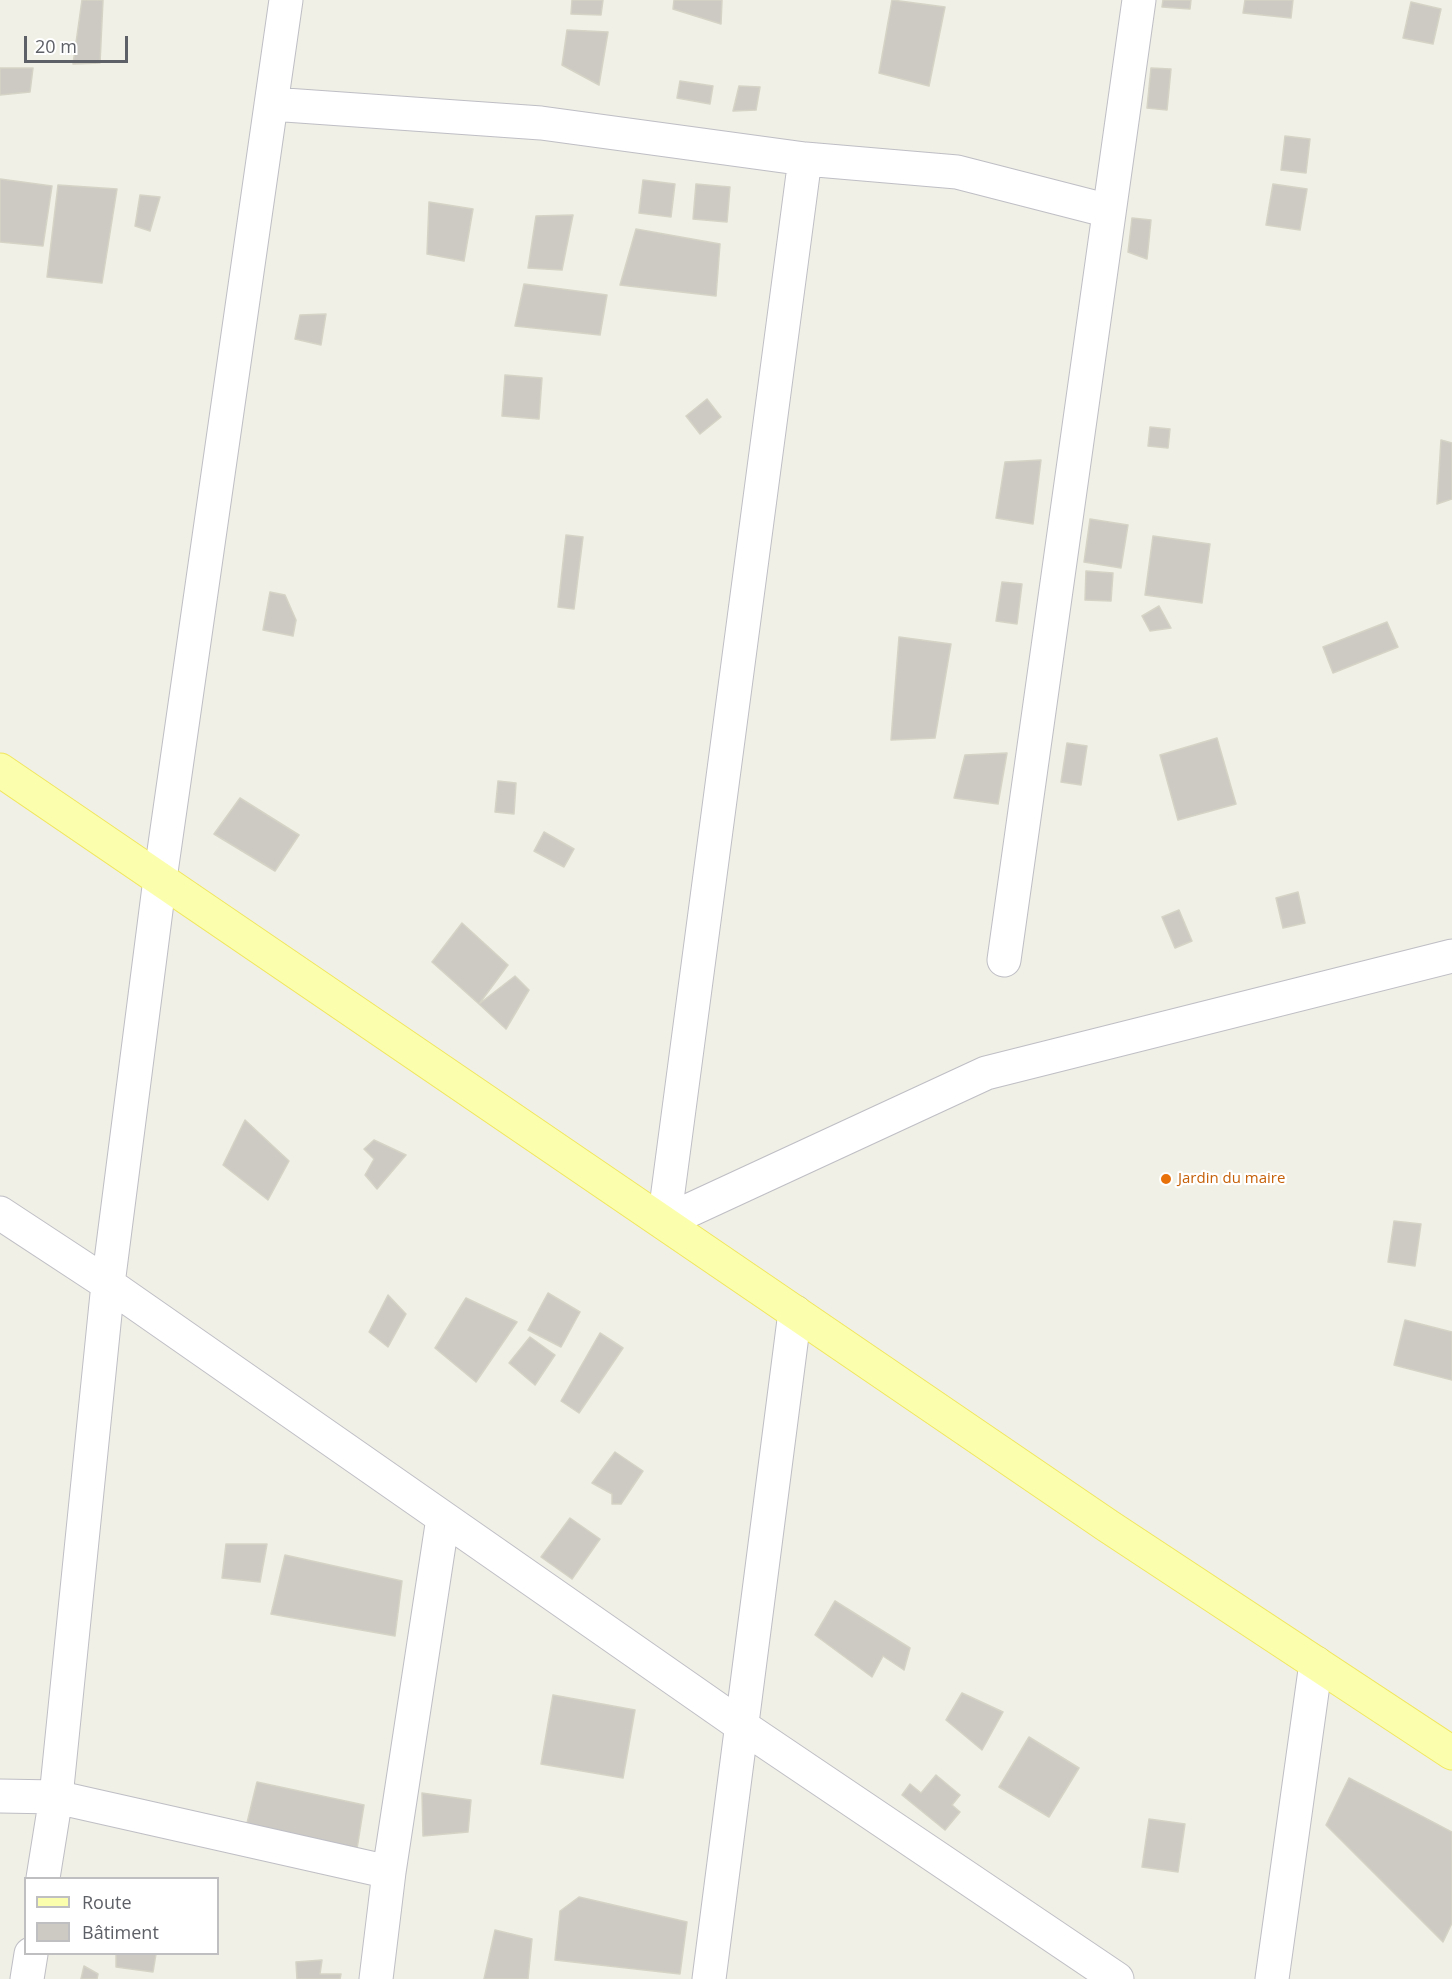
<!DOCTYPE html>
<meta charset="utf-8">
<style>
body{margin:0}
#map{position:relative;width:1452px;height:1979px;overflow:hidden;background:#f0f0e6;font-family:"Open Sans",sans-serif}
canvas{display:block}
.legend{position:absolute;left:24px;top:1877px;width:195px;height:78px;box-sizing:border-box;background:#fff;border:2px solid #bfbfc2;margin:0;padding:8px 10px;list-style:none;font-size:18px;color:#5e6067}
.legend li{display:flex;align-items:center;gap:12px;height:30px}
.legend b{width:30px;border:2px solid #bfbfc2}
.scale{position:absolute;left:24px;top:36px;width:104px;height:27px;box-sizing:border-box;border:3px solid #5e6067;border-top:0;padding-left:8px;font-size:18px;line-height:21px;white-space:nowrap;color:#5e6067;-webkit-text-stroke:4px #fff;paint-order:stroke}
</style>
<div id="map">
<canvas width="1452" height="1979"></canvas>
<ul class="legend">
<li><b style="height:8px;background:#fbffad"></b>Route</li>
<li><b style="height:16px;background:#cccac3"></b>Bâtiment</li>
</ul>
<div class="scale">20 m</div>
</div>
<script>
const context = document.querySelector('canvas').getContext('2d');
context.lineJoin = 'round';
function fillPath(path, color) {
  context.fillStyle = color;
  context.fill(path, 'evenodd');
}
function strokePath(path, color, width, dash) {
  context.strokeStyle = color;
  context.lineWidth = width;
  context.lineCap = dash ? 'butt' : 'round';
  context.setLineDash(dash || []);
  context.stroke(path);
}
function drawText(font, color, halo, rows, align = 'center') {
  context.font = font + ' "Open Sans",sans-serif';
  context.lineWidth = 4.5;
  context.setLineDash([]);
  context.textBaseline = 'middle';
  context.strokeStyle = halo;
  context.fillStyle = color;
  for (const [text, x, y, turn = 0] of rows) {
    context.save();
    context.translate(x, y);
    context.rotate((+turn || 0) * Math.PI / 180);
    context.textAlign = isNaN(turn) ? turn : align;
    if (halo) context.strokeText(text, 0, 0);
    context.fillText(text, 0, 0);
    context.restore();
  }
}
const building = new Path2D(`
 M82 0H103L100 63 73 64Z
 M572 0H603L601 15 571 14Z
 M674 0H722L721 24 673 9Z
 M892 0 945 7 929 86 879 73Z
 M1163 0H1191L1190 9 1162 7Z
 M1245 0H1293L1291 18 1243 13Z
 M1411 2 1441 9 1433 44 1403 38Z
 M567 30 608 32 599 85 562 65Z
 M0 68H33L30 92 0 95Z
 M1151 68 1171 69 1167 110 1147 108Z
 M680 81 713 86 710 104 677 98Z
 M739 86 760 87 756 110 733 111Z
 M1285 136 1310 139 1306 173 1281 170Z
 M0 179 52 186 43 246 0 242Z
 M643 180 675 184 671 217 639 213Z
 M696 184 730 187 727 222 693 219Z
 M1273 184 1307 189 1300 230 1266 225Z
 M58 185 117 189 102 283 47 277Z
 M140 195 160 197 150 231 135 226Z
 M429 202 473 209 464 261 427 254Z
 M573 215 562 270 528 268 536 216Z
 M1132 218 1151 220 1147 259 1128 252Z
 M636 229 720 244 716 296 620 285Z
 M524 284 607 295 600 335 515 326Z
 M326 314 321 345 295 339 300 315Z
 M505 375 542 378 539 419 502 416Z
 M707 399 721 417 700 434 686 416Z
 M1150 427 1170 429 1168 448 1148 446Z
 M1441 440 1452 443V499L1437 504Z
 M1041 460 1033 524 996 518 1005 462Z
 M1090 519 1128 525 1121 568 1084 562Z
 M566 535 583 537 574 609 558 607Z
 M1153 536 1210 544 1202 603 1145 595Z
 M1086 571 1113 573 1111 601 1085 600Z
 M1002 582 1022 584 1017 624 996 621Z
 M270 592 285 595 296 620 293 636 263 630Z
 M1159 606 1171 628 1150 631 1142 616Z
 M1387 622 1398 647 1333 673 1323 647Z
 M899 637 951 644 935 738 891 740Z
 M1217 738 1236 804 1178 820 1160 755Z
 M1067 743 1087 746 1081 785 1061 782Z
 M1007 753 998 804 954 798 965 755Z
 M498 781 516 783 514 814 495 812Z
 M240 798 299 835 275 871 214 834Z
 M544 832 574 849 564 867 534 851Z
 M1298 892 1305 923 1283 928 1276 898Z
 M1179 910 1192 941 1175 948 1162 917Z
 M462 923 508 965 479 1004 432 962Z
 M515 976 529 990 506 1029 479 1004Z
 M245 1120 289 1161 268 1200 223 1165Z
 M374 1140 406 1155 377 1189 365 1175 374 1159 364 1149Z
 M1394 1221 1421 1224 1415 1266 1388 1262Z
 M548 1293 580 1312 561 1347 528 1330Z
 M388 1295 406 1314 388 1347 369 1332Z
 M466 1298 517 1322 476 1382 435 1348Z
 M1405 1320 1452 1332V1380L1394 1365Z
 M600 1333 623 1348 579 1413 561 1401Z
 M530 1337 555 1355 535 1385 509 1363Z
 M615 1452 643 1471 621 1504H612V1494L592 1483Z
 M570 1518 600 1539 572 1579 541 1557Z
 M226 1544H267L260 1582 222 1578Z
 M285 1555 402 1581 395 1636 271 1614Z
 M835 1601 910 1648 904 1670 883 1656 872 1677 815 1635Z
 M962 1693 1003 1712 982 1750 946 1720Z
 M553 1695 635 1710 623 1778 541 1764Z
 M1029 1737 1079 1768 1049 1817 999 1787Z
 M936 1775 960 1795 952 1805 960 1812 945 1830 902 1795 910 1784 921 1793Z
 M1349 1778 1452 1832V1923L1443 1942 1326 1825Z
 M257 1782 364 1805 356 1855 246 1827Z
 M422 1793 471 1800 468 1832 423 1836Z
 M1149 1819 1185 1824 1178 1872 1142 1867Z
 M579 1897 687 1922 680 1974 555 1960 560 1911Z
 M495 1930 532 1939 528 1979H484Z
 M116 1954H156L153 1972 116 1967Z
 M322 1960 320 1974H341L340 1979H297L296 1962Z
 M84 1966 98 1974 97 1979H81Z`);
fillPath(building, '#cccac3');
strokePath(building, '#d5d3c5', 1.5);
const minor = new Path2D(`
 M271 104 541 123 805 159 957 172 1109 211
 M1004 960 1139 0
 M0 1213 108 1284 742 1726 1117 1979
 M664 1222 805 159
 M664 1222 986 1073 1452 956
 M0 1796 56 1797 389 1872
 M43 1878 56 1797 108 1284 160 879 286 0
 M27 1979 31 1954
 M376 1979 389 1872 443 1518
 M709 1979 795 1312
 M1272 1979 1316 1663`);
const major = new Path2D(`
 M0 770 1108 1526 1452 1753`);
strokePath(minor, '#bebec5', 35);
strokePath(major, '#f1e65e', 35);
strokePath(minor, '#fff', 33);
strokePath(major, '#fbffad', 33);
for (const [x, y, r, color] of [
 [1166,1179,6,"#e8710a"]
]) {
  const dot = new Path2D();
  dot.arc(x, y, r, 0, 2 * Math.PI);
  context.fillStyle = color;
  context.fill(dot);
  strokePath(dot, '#fff', 2);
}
drawText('15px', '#c56008', '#fff', [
 ["Jardin du maire",1178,1179]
], 'left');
</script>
